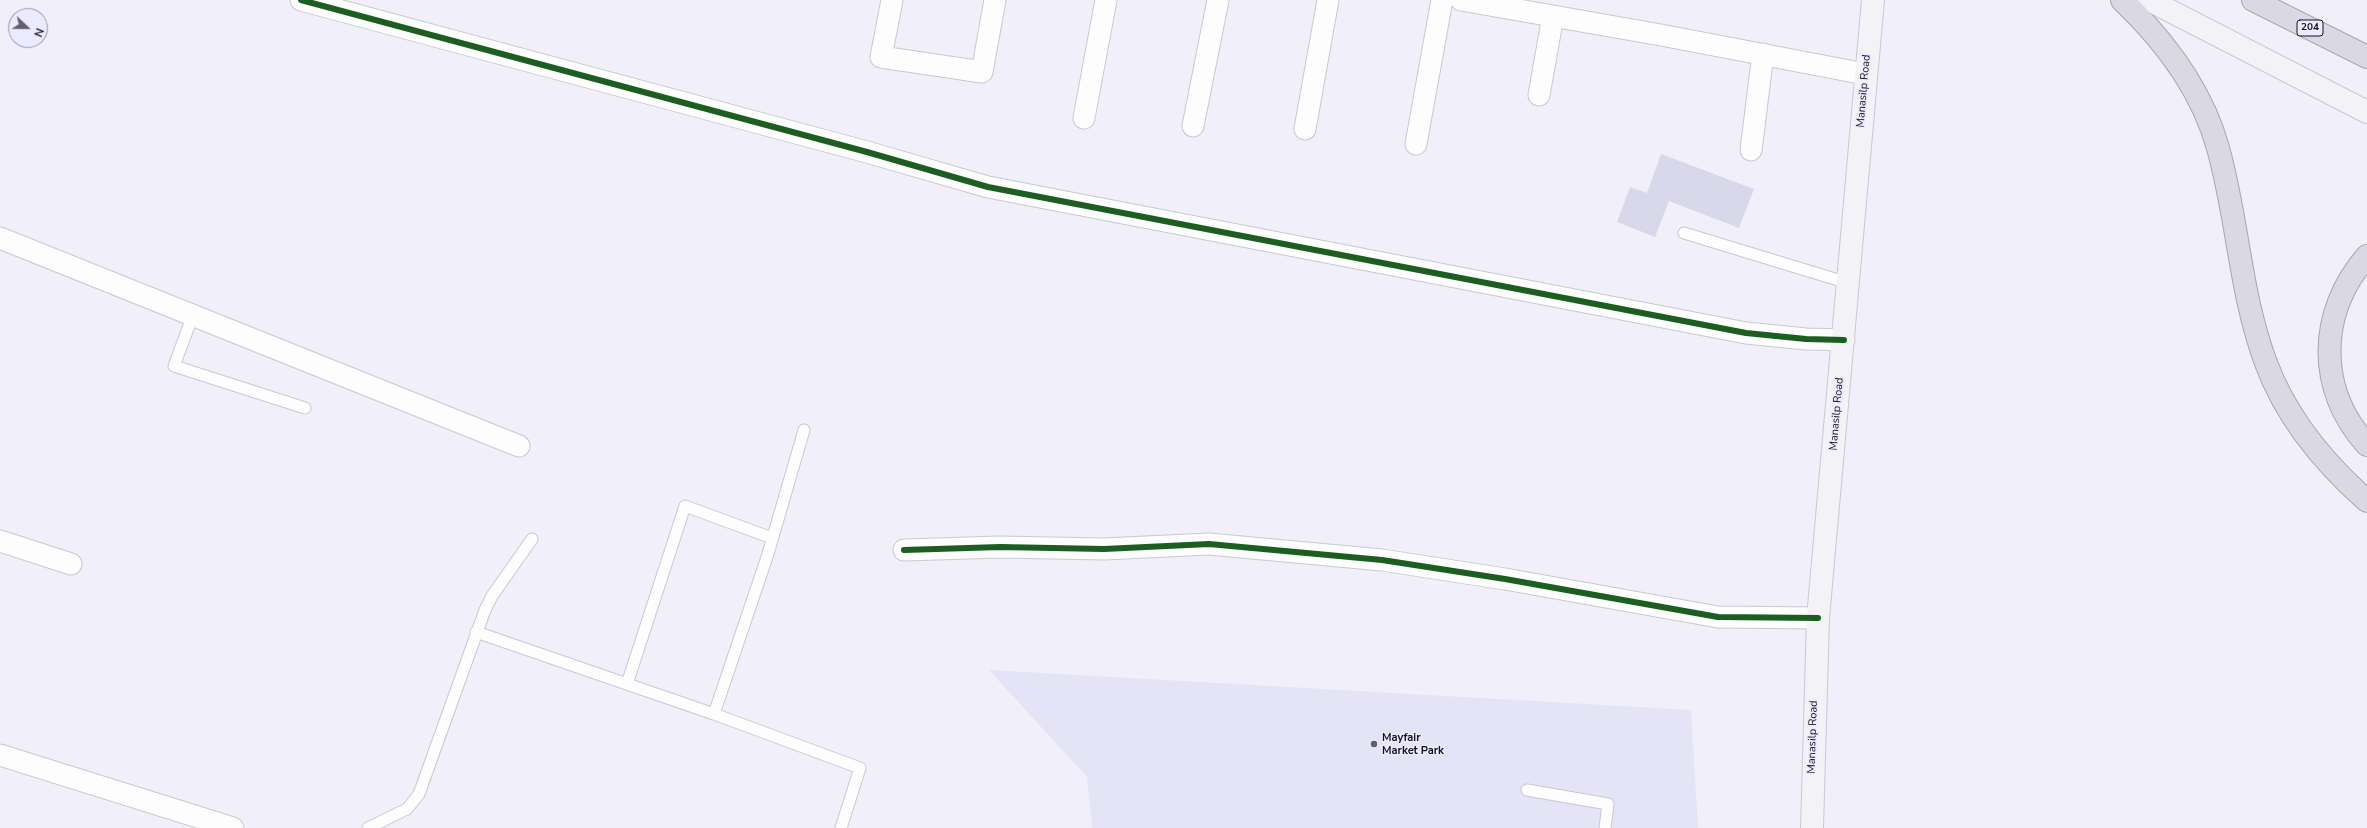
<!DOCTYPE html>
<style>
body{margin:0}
#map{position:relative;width:2367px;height:828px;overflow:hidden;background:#f0effa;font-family:"Nunito Sans",sans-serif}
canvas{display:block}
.north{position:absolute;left:8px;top:8px;width:40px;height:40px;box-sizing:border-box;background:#eceaff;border:1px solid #9694a5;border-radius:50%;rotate:112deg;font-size:11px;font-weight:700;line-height:16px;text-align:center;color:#15141d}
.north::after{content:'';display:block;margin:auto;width:14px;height:18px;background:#62616a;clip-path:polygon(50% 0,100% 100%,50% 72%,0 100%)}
</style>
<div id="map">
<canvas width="2367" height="828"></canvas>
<div class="north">N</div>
</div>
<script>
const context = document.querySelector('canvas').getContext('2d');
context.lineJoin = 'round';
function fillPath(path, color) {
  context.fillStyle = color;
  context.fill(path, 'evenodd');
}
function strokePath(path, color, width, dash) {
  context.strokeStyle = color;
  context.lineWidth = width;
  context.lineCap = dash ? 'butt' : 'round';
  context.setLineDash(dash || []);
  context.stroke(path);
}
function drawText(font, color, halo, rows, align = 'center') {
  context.font = font + ' "Nunito Sans",sans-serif';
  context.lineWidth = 3;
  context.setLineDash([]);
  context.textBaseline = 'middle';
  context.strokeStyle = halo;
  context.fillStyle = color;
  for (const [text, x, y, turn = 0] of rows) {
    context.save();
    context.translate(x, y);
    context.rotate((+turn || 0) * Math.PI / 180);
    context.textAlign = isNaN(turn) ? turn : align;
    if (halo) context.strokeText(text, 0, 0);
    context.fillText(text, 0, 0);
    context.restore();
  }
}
fillPath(new Path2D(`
 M989 670 1691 710 1698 828H1092L1087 777Z`), '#e5e3f6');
fillPath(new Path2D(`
 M1661 154 1754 189 1739 228 1669 201 1655 237 1617 222 1630 187 1647 193Z`), '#d9d7ea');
const lane = new Path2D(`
 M1684 233 1848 283
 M193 315 174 366 305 408
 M476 632 714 714 860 768 841 828
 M627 684 685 506 772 538
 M714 714 768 554 804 430
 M1527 790 1608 804 1605 828
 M368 828 407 809 419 794 485 610 492 596 532 539`);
const street = new Path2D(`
 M301 0 867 152 988 187 1746 333 1806 339 1844 340
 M892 0 881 57 982 72 995 0
 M1461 0 1661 35 1865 74
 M1539 95 1553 16
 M1084 118 1106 0
 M1193 126 1218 0
 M1305 129 1328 0
 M1416 144 1442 0
 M1751 150 1763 54
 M0 238 519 446
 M0 541 71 564
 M904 550 1000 547 1104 549 1209 544 1382 560 1505 579 1718 617 1818 618
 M0 755 233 828`);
const secondary = new Path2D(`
 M2149 0 2367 112
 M1812 828 1818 618 1873 0`);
const highway = new Path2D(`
 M2122 0C2165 41 2202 90 2218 148 2238 219 2240 294 2266 363 2286 417 2325 464 2367 501
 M2253 0 2367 57
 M2367 256C2318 312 2316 389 2367 445`);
strokePath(lane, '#cac8d2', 13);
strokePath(street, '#cac8d2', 23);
strokePath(secondary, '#cac8d2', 24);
strokePath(highway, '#a7a5b4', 24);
strokePath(lane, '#fdfdfe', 11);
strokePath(street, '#fdfdfe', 21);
strokePath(secondary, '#f3f2f6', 22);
strokePath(highway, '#dad8e3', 22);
strokePath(new Path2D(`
 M301 0 867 152 988 187 1746 333 1806 339 1844 340
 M904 550 1000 547 1104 549 1209 544 1382 560 1505 579 1718 617 1818 618`), '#1b5e20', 6);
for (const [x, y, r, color] of [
 [1374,744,4,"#62616a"]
]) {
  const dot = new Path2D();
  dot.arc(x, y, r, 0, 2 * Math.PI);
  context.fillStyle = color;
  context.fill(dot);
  strokePath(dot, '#eceaff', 1.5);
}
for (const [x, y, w] of [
 [2310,28,26]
]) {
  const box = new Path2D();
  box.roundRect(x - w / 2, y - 8, w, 16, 3);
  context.fillStyle = '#eceaff';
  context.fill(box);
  strokePath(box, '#15141d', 1);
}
drawText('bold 10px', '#15141d', null, [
 ["204",2310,28]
]);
drawText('11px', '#15141d', '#eceaff', [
 ["Manasilp Road",1864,91,-85],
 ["Manasilp Road",1837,414,-85],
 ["Manasilp Road",1813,737,-88]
]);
drawText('bold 11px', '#15141d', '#eceaff', [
 ["Mayfair",1382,738],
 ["Market Park",1382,751]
], 'left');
</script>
